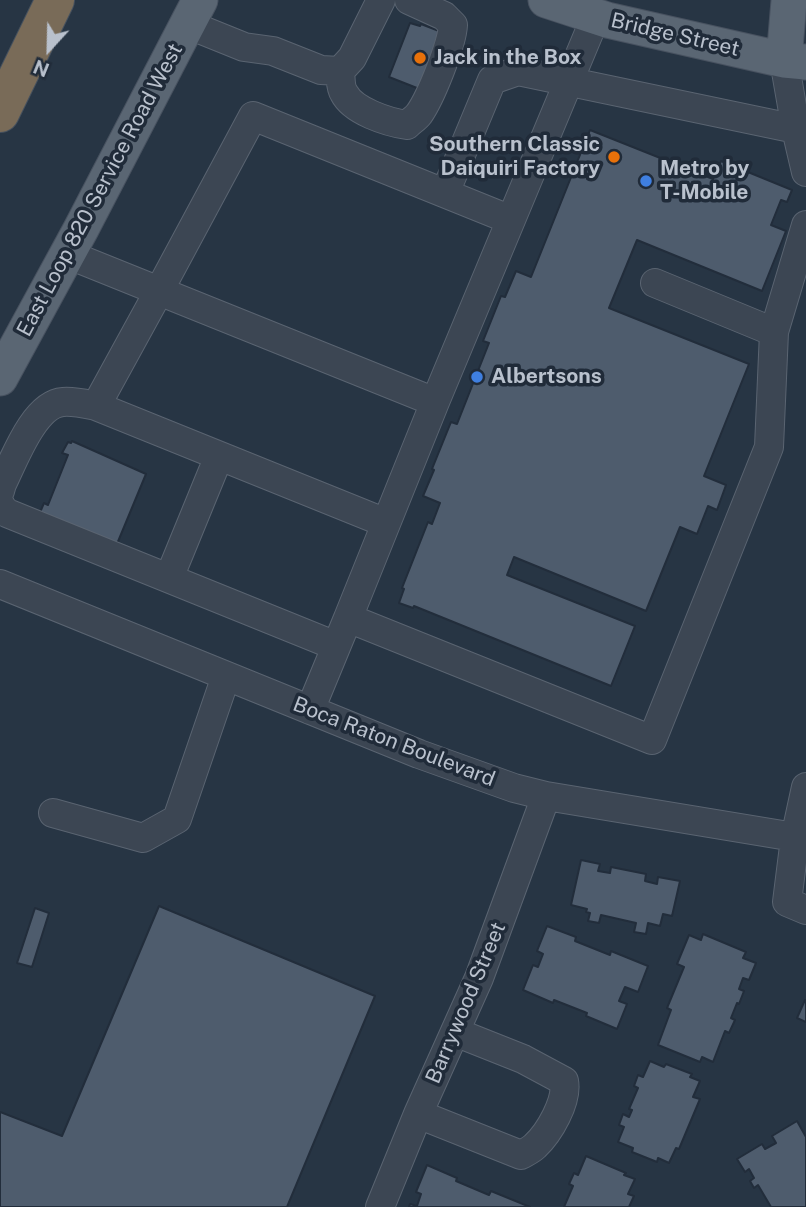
<!DOCTYPE html>
<style>
body{margin:0}
#map{position:relative;width:806px;height:1207px;overflow:hidden;background:#273544;font-family:"Public Sans",sans-serif}
canvas{display:block}
.north{position:absolute;left:14px;top:14px;width:70px;height:70px;-webkit-text-stroke:5px #202b39;paint-order:stroke;rotate:202deg;font-size:19px;font-weight:700;line-height:28px;text-align:center;color:#b9c1cd}
.north::after{content:'';display:block;margin:auto;width:24px;height:32px;background:#b9c1cd;clip-path:polygon(50% 0,100% 100%,50% 72%,0 100%)}
</style>
<div id="map">
<canvas width="806" height="1207"></canvas>
<div class="north">N</div>
</div>
<script>
const context = document.querySelector('canvas').getContext('2d');
context.lineJoin = 'round';
function fillPath(path, color) {
  context.fillStyle = color;
  context.fill(path, 'evenodd');
}
function strokePath(path, color, width, dash) {
  context.strokeStyle = color;
  context.lineWidth = width;
  context.lineCap = dash ? 'butt' : 'round';
  context.setLineDash(dash || []);
  context.stroke(path);
}
function drawText(font, color, halo, rows, align = 'center') {
  context.font = font + ' "Public Sans",sans-serif';
  context.lineWidth = 7;
  context.setLineDash([]);
  context.textBaseline = 'middle';
  context.strokeStyle = halo;
  context.fillStyle = color;
  for (const [text, x, y, turn = 0] of rows) {
    context.save();
    context.translate(x, y);
    context.rotate((+turn || 0) * Math.PI / 180);
    context.textAlign = isNaN(turn) ? turn : align;
    if (halo) context.strokeText(text, 0, 0);
    context.fillText(text, 0, 0);
    context.restore();
  }
}
const building = new Path2D(`
 M410 23 420 26 421 24 439 31 422 90 389 77Z
 M590 130 713 179 721 161 792 190 787 202 781 200 771 225 786 231 762 291 637 240 609 308 749 364 704 476 726 485 717 510 708 506 697 534 680 527 646 611 514 557 507 575 635 626 611 686 414 606 413 608 399 603 404 589 402 588 428 522 432 524 440 503 423 496 434 470 432 469 451 422 457 424 489 343 483 341 501 296 505 297 516 271 531 277Z
 M72 441 146 474 117 544 38 517 44 503 48 505 68 455 62 453 68 442 71 443Z
 M581 860 600 864 598 871 610 873 611 867 646 874 645 881 657 884 658 877 680 881 672 916 663 914 660 926 648 923 646 934 634 932 636 923 601 915 599 923 588 921 590 913 586 912 587 909 571 905Z
 M159 906 375 996 287 1207H0V1112L62 1136Z
 M35 908 49 913 32 967 17 963Z
 M547 926 576 937 575 941 610 955 611 951 648 966 638 992 625 987 619 1001 627 1004 617 1029 586 1016 587 1013 554 1000 553 1003 523 990 533 965 538 967 543 954 537 951Z
 M703 934 746 952 743 958 756 963 749 980 743 978 739 989 744 991 739 1004 737 1003 731 1018 735 1020 729 1033 725 1031 713 1062 702 1057 700 1062 658 1045 671 1010 667 1008 684 967 677 964 689 935 701 940Z
 M805 1000H806V1022L797 1018Z
 M650 1061 664 1067 666 1064 692 1074 690 1077 700 1081 693 1097 700 1099 679 1149 676 1148 669 1163 658 1158 657 1162 632 1152 633 1148 618 1142 624 1127 619 1125 623 1114 629 1117 632 1110 629 1109 638 1088 634 1086 638 1075 643 1077Z
 M797 1121 806 1137V1207H771L758 1185 754 1188 750 1181 754 1178 749 1169 745 1172 737 1159 762 1144 765 1149 776 1143 772 1136Z
 M586 1156 626 1173 624 1175 635 1179 628 1194 634 1196 629 1207H564L573 1186 569 1184 574 1173 578 1175Z
 M427 1165 457 1178 456 1181 489 1195 491 1191 530 1207H409L410 1204 417 1206 421 1194 416 1192Z`);
fillPath(building, '#4e5c6d');
strokePath(building, '#222d3b', 2);
const minor = new Path2D(`
 M187 24 244 47 273 51 321 70 340 71 352 58 381 0
 M784 60 796 129 806 172
 M340 71C341 79 340 87 344 93 353 111 387 122 407 125 411 121 416 118 419 114 431 97 452 44 453 25L444 16 409 0
 M445 193 492 80 518 71 796 129 806 130
 M67 254 159 291 253 116 511 220
 M655 283 774 332
 M96 406 386 523
 M0 491 2 484C14 460 34 404 63 402 74 401 86 404 96 406L159 291 435 402
 M0 504 2 508 7 513 336 646
 M169 578 219 456
 M0 584 419 754 514 788 546 796 806 839
 M348 618 435 402 596 16
 M310 710 348 618 652 740 769 447 774 332 806 225
 M806 787 795 838 787 902 806 910
 M53 813 143 838 177 819 226 676
 M418 1114 521 1155C526 1152 531 1150 535 1146 549 1133 568 1101 564 1081L523 1059 455 1032
 M380 1207 418 1114 479 978 546 796`);
const major = new Path2D(`
 M546 0 607 20 784 60 806 62
 M784 60 789 1
 M0 378 81 229 200 0`);
const highway = new Path2D(`
 M0 113 55 0`);
strokePath(minor, '#5a6471', 30);
strokePath(major, '#485260', 37);
strokePath(highway, '#46515e', 40);
strokePath(minor, '#3c4653', 28);
strokePath(major, '#5a6673', 35);
strokePath(highway, '#796b58', 38);
for (const [x, y, r, color] of [
 [420,58,7,"#e8710a"],
 [614,157,7,"#e8710a"],
 [646,181,7,"#3f7fe0"],
 [477,377,7,"#3f7fe0"]
]) {
  const dot = new Path2D();
  dot.arc(x, y, r, 0, 2 * Math.PI);
  context.fillStyle = color;
  context.fill(dot);
  strokePath(dot, '#202b39', 2.5);
}
drawText('21px', '#b9c1cd', '#202b39', [
 ["Bridge Street",675,35,13],
 ["East Loop 820 Service Road West",100,190,-62],
 ["Boca Raton Boulevard",394,742,21],
 ["Barrywood Street",466,1003,-67]
]);
drawText('bold 21px', '#b9c1cd', '#202b39', [
 ["Jack in the Box",434,58],
 ["Southern Classic",600,145,"right"],
 ["Daiquiri Factory",600,169,"right"],
 ["Metro by",660,169],
 ["T-Mobile",660,193],
 ["Albertsons",491,377]
], 'left');
</script>
